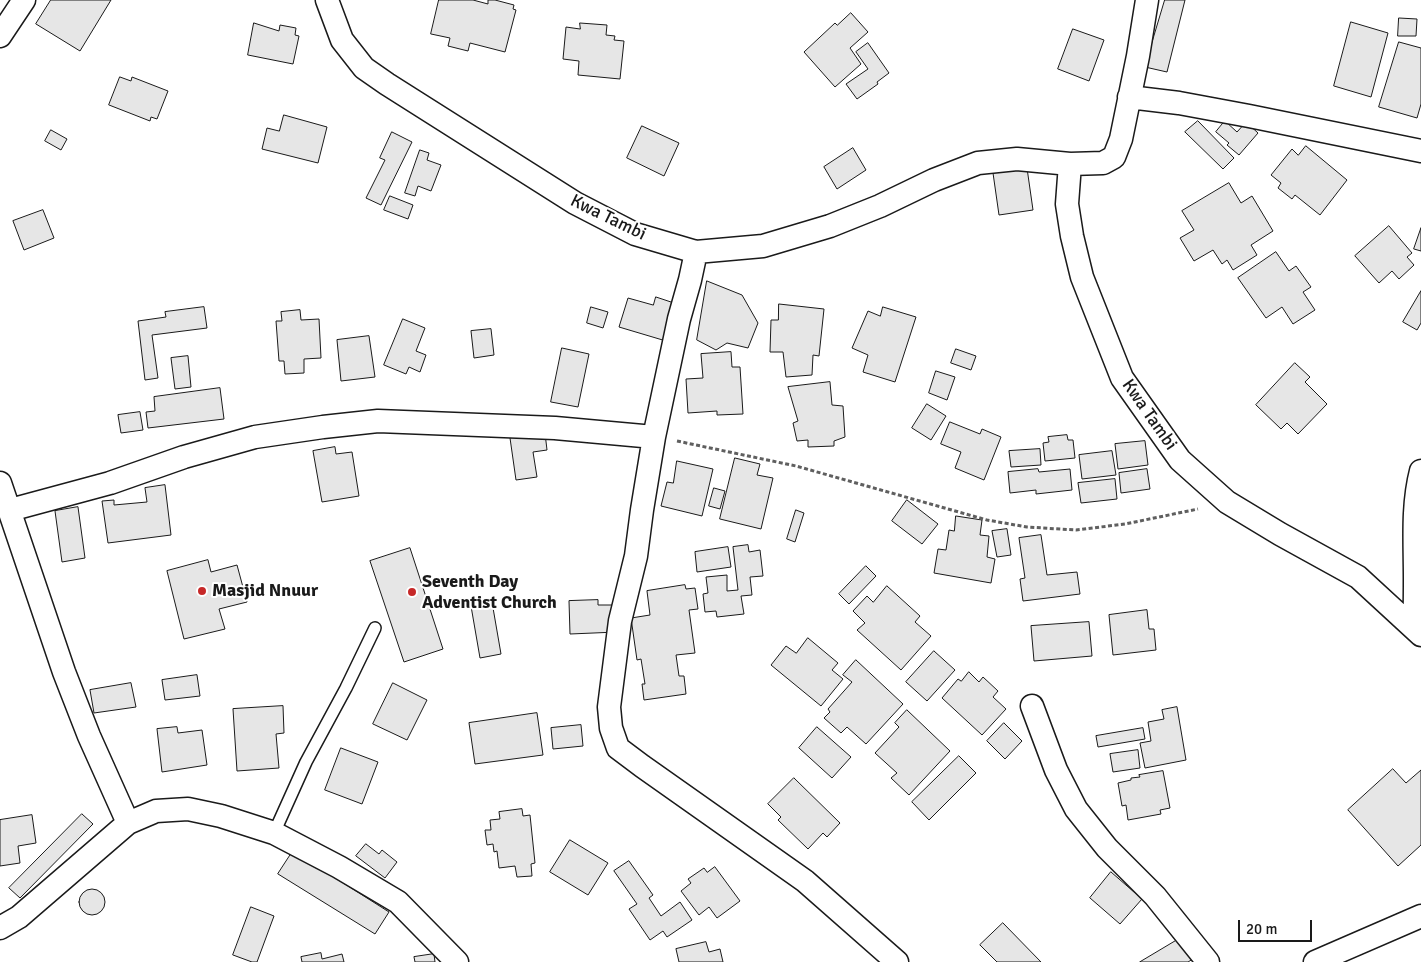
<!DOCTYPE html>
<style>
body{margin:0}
#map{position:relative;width:1421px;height:962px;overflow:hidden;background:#fff;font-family:Signika,sans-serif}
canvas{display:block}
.scale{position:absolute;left:1238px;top:920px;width:74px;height:22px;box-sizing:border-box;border:2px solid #1a1a1a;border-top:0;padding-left:6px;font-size:15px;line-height:18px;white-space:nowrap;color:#1a1a1a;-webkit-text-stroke:4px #fff;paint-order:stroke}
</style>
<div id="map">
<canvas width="1421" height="962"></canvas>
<div class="scale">20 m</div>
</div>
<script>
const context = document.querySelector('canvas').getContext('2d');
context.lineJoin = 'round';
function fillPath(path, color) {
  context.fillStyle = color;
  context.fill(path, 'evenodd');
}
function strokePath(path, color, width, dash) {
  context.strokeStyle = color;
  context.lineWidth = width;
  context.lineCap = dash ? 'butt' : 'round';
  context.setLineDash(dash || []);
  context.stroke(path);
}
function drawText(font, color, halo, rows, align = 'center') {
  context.font = font + ' Signika,sans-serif';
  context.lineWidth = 4;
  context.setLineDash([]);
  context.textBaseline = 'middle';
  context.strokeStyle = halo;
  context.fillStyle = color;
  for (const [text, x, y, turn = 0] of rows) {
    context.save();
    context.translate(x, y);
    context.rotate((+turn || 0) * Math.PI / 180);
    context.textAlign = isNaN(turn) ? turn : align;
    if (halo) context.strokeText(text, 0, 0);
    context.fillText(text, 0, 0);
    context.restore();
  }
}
const building = new Path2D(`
 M51 0H111L80 51 36 24Z
 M439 0H473L488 4V0H495L514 5 513 9 516 10 505 52 470 43 468 51 448 46 450 38 431 34Z
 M1165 0H1185L1167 72 1145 67Z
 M851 13 868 32 850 48 861 64 835 87 804 52 835 23 837 25Z
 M1399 18 1417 19 1416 36H1398Z
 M1351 22 1388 33 1371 97 1334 86Z
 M254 23 279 31 280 25 296 28 295 35 299 36 293 64 248 55Z
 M580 23 607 25 606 35 615 36 614 40 624 41 620 79 578 75 579 61 563 59 566 27 580 29Z
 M1073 29 1104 40 1089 81 1058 69Z
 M1399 42 1421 48V104L1417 118 1379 107Z
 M868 43 889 73 877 82 878 84 857 99 846 84 868 69 856 52Z
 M120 77 131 81 132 77 168 91 157 119 151 117 150 121 109 105Z
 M284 115 327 127 318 163 262 149 267 128 279 131Z
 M1198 121 1234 158 1223 169 1185 132Z
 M1225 121 1237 132 1246 122 1258 133 1239 155 1227 145 1229 143 1216 132Z
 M642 126 679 143 664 176 627 158Z
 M51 130 67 139 61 150 45 141Z
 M392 132 412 142 381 205 366 198 385 160 380 158Z
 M1306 146 1347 180 1320 215 1295 195 1292 199 1278 188 1281 183 1271 175 1292 149 1298 155Z
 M853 148 866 170 837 189 824 167Z
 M420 150 429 153 427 160 441 165 431 191 418 186 415 196 405 193Z
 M1027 168 1033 210 999 215 993 173Z
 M1229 183 1241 203 1252 196 1273 231 1251 245 1257 255 1233 270 1227 260 1222 264 1213 250 1194 261 1180 238 1194 230 1182 211Z
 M390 196 413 205 408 219 384 210Z
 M43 210 54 238 24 250 13 221Z
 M1389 226 1412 253 1407 257 1414 265 1399 279 1392 271 1379 283 1355 256Z
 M1421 228V251L1414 249Z
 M1276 252 1289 271 1296 266 1311 287 1303 292 1315 310 1293 324 1282 307 1266 318 1238 278Z
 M707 281 742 295 758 323 748 348 727 343 716 350 697 340Z
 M1421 291V323L1417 330 1403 322Z
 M656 297 677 304 666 341 619 327 628 298 653 305Z
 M779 304 824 309 819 356 813 355 812 375 786 377 783 352H770L771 320H778Z
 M204 307 207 328 152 335 158 378 145 380 138 321 166 317 165 312Z
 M591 307 608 312 603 328 587 323Z
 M883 307 916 317 895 382 863 372 868 355 852 348 868 311 880 316Z
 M300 310 301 320 319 319 321 358 304 359V373L285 374 284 361H279L276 321H282L281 312Z
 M403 319 425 328 416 351 426 355 420 372 409 367 406 374 384 365Z
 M491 329 494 355 474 358 471 331Z
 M369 336 375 377 341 381 337 340Z
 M562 348 589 354 578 407 551 402Z
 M956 349 976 356 971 370 951 363Z
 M731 352 732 367H740L743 414 717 415V411L688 413 686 379 703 378 701 354Z
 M188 356 191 387 175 389 171 358Z
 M1295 363 1310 377 1305 382 1327 404 1298 434 1287 423 1281 429 1256 405Z
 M936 371 955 377 947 400 929 393Z
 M830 382 832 405 843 406 845 437 834 441V446L808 447V440L797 441 793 423 798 421 788 387Z
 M220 388 224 419 148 428 146 412 155 411 154 397Z
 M927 404 946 416 931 440 912 428Z
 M140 412 143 430 121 433 118 415Z
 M950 422 980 434 982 429 1001 437 984 480 955 468 961 452 941 444Z
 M545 433 547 450 533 452 537 477 516 480 510 438Z
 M1067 435 1068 440H1073L1075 458 1045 461 1043 443 1049 442 1048 437Z
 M1145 441 1148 465 1118 469 1115 444Z
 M335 447 336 454 352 452 359 496 322 502 313 451Z
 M1040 449 1041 465 1011 467 1009 451Z
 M1112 451 1116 475 1082 479 1079 455Z
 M735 458 760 464 757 475 773 478 761 529 720 519Z
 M677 461 713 469 702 516 661 506 667 482 673 483Z
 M1038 469 1039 472 1070 469 1072 490 1036 494V490L1010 493 1008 472Z
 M1147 469 1150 489 1121 493 1119 473Z
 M1115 479 1117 499 1081 503 1078 483Z
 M165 485 171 535 108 543 102 501 114 500V505L147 502 145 488Z
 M714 488 725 491 720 509 709 506Z
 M907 500 938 524 922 544 892 521Z
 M78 507 85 558 62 562 55 511Z
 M796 510 804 513 795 542 787 539Z
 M956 516 982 520 980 535 989 536 987 557 995 559 991 583 934 573 938 549 946 550 949 530 954 531Z
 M1007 529 1011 555 997 557 992 531Z
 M1041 535 1047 575 1077 572 1080 594 1023 601 1020 579 1025 578 1019 538Z
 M748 545 749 552 760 550 763 576 750 577 752 595 741 596 744 614 717 617 716 611 705 612 703 594 708 593 706 577 727 575V591L738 590 733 547Z
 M728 547 731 567 697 572 695 552Z
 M410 548 443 649 404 662 370 561Z
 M208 560 211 572 237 565 247 602 219 609 225 629 184 639 167 571Z
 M866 566 876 576 849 604 839 594Z
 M685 585 686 589 695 588 698 609 689 610 695 653 676 655 679 676H684L686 694 644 700 642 684H645L641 659 637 660 631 618 650 615 647 591Z
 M887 586 920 616 915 622 931 636 901 670 857 630 865 623 853 611 867 596 873 602Z
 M598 600V605H615L617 632 570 634 569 601Z
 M492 602 501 654 480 658 471 606Z
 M1147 610 1149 629H1154L1156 650 1113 655 1109 615Z
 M1089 622 1092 656 1034 661 1031 626Z
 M808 638 838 663 832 670 843 679 821 706 771 665 786 646 796 653Z
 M934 651 955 670 927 701 906 682Z
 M856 660 903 704 866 744 847 727 841 733 824 718 830 712 828 709 852 682 843 675Z
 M969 672 979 682 983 677 998 691 993 697 1006 709 982 735 942 698 958 679 961 681Z
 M197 675 200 696 165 700 162 680Z
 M131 683 136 707 94 713 90 690Z
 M393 683 427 700 407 740 373 724Z
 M283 706 284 733 276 734 279 768 237 771 233 709Z
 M1177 707 1186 760 1145 768 1140 743 1151 741 1148 722 1164 719 1162 710Z
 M907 710 950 751 909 795 891 778 897 773 875 753 899 727 895 723Z
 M537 713 543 755 475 764 469 723Z
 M1004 723 1022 741 1005 759 987 741Z
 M581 725 583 746 553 749 551 728Z
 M177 727 178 733 202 730 207 765 162 772 157 729Z
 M817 727 851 757 832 778 799 748Z
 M1143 728 1145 739 1098 747 1096 736Z
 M341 748 378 762 362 804 325 790Z
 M1138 750 1140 768 1113 772 1110 754Z
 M959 756 976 773 929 820 912 802Z
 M1393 769 1406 783 1421 770V845L1398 866 1348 810Z
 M1163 771 1170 808 1160 810 1161 814 1128 820 1126 805 1122 806 1118 783 1131 780V778L1140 777 1139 775Z
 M794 778 840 823 827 837 823 833 808 849 778 820 781 817 768 804Z
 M522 809 523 816 530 815 535 863 531 864 532 876 517 877 515 866 499 868 497 851 494 852 493 844 487 845 485 830H491L490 820 500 819 499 812Z
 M82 814 93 824 20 898 9 888Z
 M32 815 36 843 18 846 20 863 0 866V820Z
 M570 840 608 863 588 895 550 872Z
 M366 844 379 854 382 850 397 862 385 878 356 856Z
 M293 851 389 912 375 934 278 874Z
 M629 861 653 895 649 898 661 916 680 902 692 920 667 937 663 931 650 940 629 909 637 904 614 871Z
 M715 867 740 901 717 918 709 907 699 915 681 891 691 883 688 879 704 868 707 872Z
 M1111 872 1142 899 1120 924 1090 898Z
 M79 902a13 13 0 1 1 26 0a13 13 0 1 1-26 0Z
 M251 907 274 916 257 962H252L233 955Z
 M1003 923 1041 962H997L980 945Z
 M1184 936 1196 957 1188 962H1140Z
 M706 942 709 952 720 949 723 962H679L676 949Z
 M321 953 322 959 342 954 344 962H302L301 957Z
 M434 954 435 962H415L414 957Z`);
fillPath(building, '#e6e6e6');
strokePath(building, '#1a1a1a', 1);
const lane = new Path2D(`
 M274 833 306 762 346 688 375 628`);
const street = new Path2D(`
 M327 0 342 40 364 68 387 84 575 203 635 234 696 252 763 246 830 226 880 206 934 180 978 163 1017 159 1070 164 1103 163 1114 157 1121 139 1138 56 1147 0
 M0 36 24 0
 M1129 97 1179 103 1249 116 1421 151
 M1070 164 1067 204 1072 236 1082 277 1122 378 1180 460 1227 502 1280 534 1358 577 1421 635
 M696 252 690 280 679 319 654 437 642 510 636 556 620 621 609 707 611 728 618 748 642 766 805 881 897 962
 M0 483 64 672 89 736 128 823
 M10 510 110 483 184 457 255 437 323 427 378 421 555 428 654 437
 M1414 628C1415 612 1415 595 1415 578 1415 542 1412 506 1421 471
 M1032 706 1056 770 1076 809 1107 848 1155 896 1208 962
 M0 928 19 917 128 823 156 811 188 809 221 816 274 833 339 867 398 902 457 962
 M1315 962 1421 916`);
strokePath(lane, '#1a1a1a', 14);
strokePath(street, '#1a1a1a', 25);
strokePath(new Path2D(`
 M677 441 796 466 987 520 1027 527 1076 530 1125 524 1198 509`), '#5f5f5f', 3, [4, 2.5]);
strokePath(lane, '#fff', 11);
strokePath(street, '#fff', 22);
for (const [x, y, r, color] of [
 [202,591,5,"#c62828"],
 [412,592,5,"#c62828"]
]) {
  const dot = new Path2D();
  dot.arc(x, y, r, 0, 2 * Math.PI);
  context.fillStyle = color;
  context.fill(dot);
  strokePath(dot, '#fff', 2);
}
drawText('18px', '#1a1a1a', '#fff', [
 ["Kwa Tambi",608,218,26],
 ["Kwa Tambi",1149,415,55]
]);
drawText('bold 18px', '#1a1a1a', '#fff', [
 ["Seventh Day",422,582],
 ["Adventist Church",422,603],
 ["Masjid Nnuur",212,591]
], 'left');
</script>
